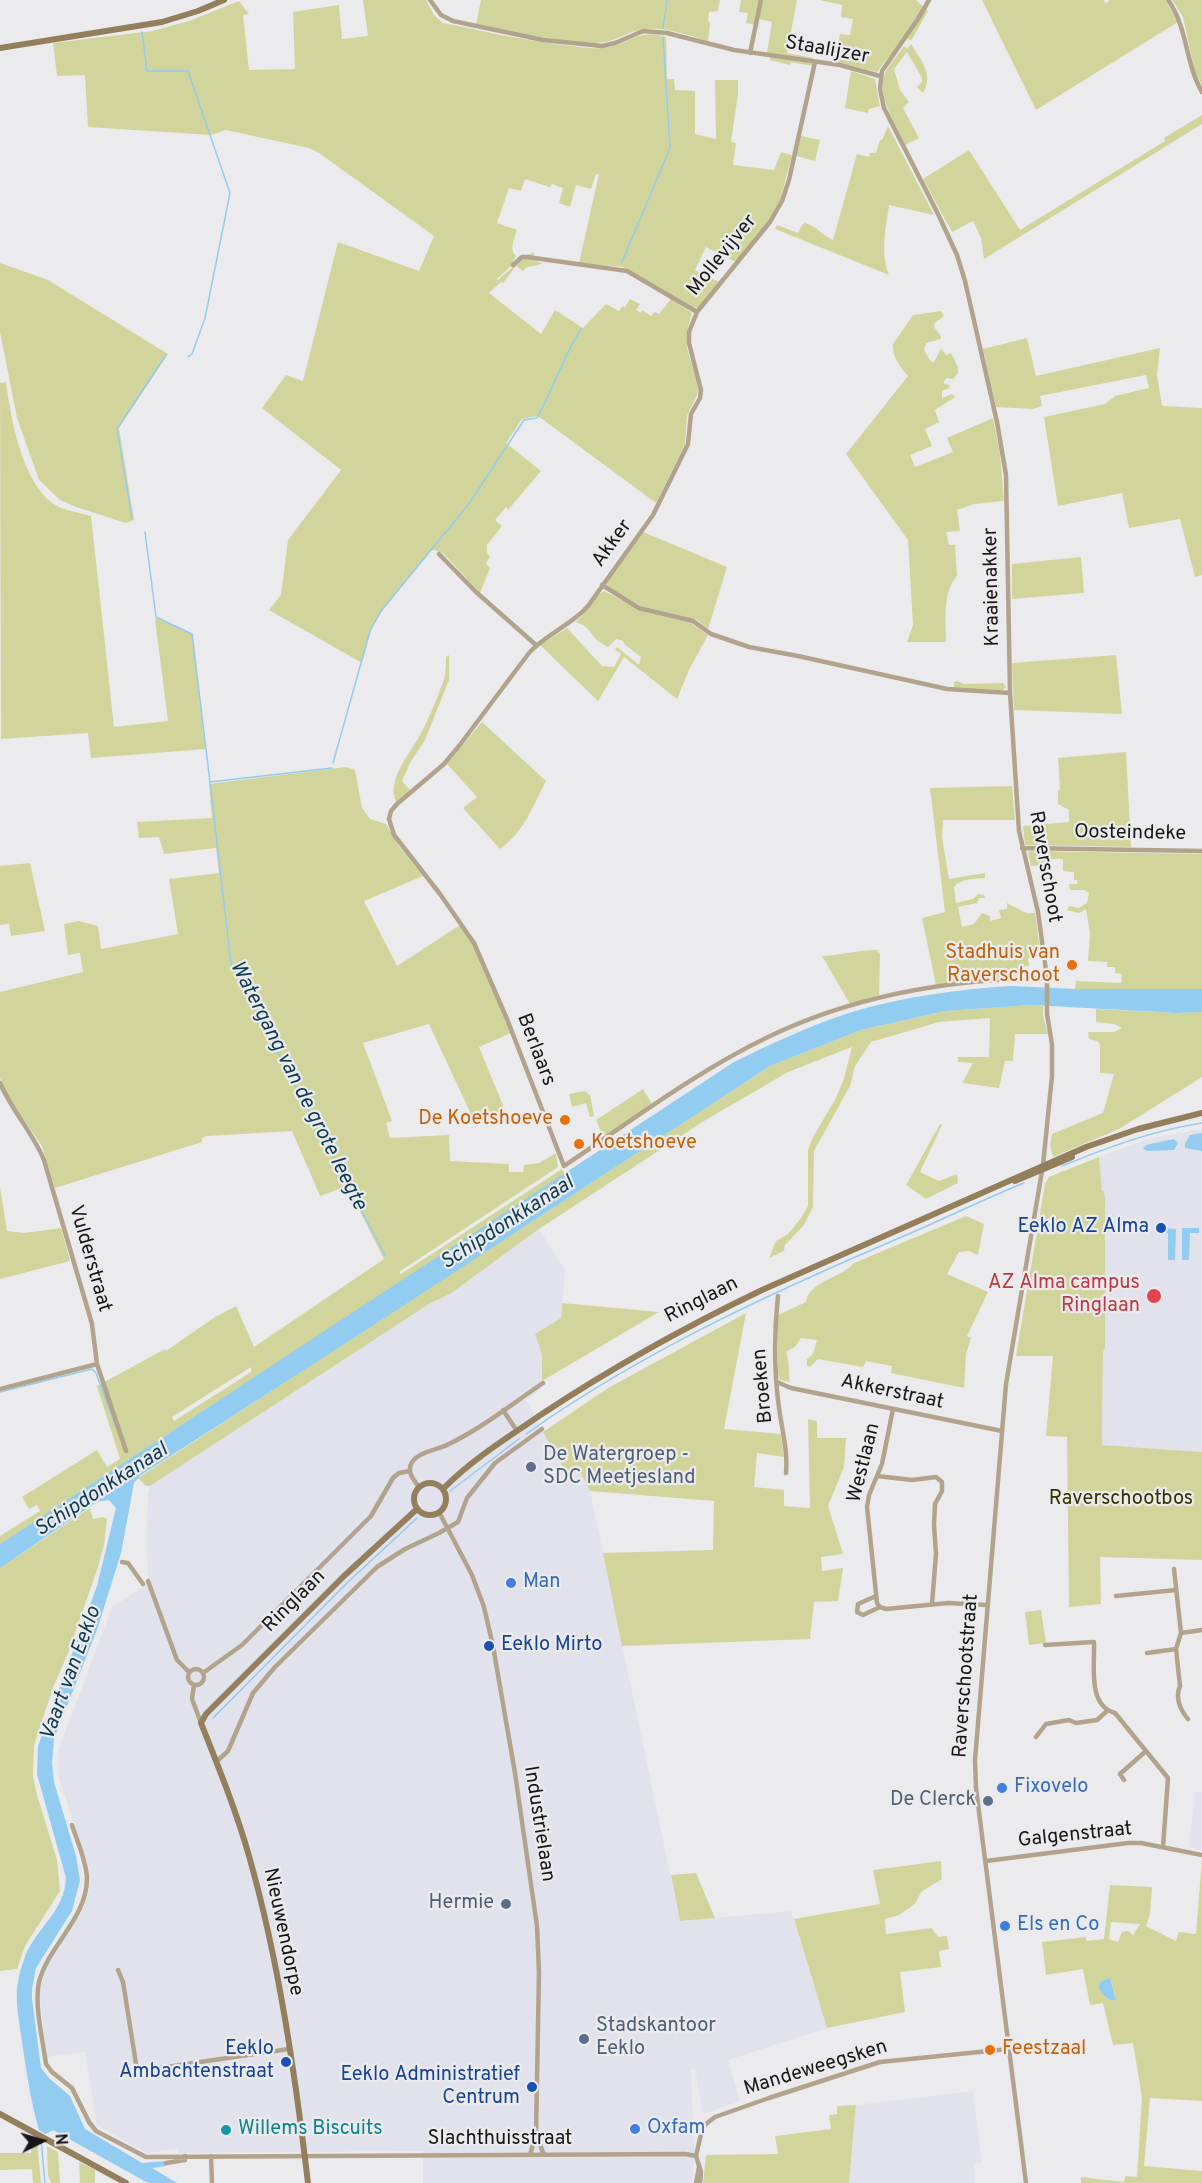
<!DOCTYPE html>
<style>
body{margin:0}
#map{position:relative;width:1202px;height:2183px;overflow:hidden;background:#ebebed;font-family:Overpass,sans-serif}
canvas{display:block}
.north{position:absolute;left:12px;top:2111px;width:60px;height:60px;-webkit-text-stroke:4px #ebebed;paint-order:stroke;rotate:85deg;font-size:16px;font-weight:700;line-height:24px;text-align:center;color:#171717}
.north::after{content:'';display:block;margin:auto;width:21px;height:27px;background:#171717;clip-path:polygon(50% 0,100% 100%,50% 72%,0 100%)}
</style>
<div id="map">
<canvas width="1202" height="2183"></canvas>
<div class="north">N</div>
</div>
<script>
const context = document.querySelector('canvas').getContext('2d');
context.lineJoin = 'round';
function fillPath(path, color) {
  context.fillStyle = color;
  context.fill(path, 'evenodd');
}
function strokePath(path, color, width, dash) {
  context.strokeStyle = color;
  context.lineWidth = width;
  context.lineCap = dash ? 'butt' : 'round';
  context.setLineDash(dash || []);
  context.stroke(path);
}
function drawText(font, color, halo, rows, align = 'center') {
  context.font = font + ' Overpass,sans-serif';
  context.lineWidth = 4.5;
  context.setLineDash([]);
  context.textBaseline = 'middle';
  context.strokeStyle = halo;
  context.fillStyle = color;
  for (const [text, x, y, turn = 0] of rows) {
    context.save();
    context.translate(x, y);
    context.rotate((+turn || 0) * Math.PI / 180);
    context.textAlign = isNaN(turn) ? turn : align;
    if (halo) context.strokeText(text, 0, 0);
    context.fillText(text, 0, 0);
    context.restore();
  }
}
fillPath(new Path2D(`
 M1202 1129V1452L1102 1445 1103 1352 1105 1347V1198L1104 1191H1102L1099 1157 1148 1139Z
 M539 1229 565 1270 561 1318 535 1334 542 1355 541 1389 526 1400 567 1473 578 1467 590 1491 680 1921 791 1911 827 2028 728 2060 740 2101 703 2114 695 2069H691L694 2147 692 2183H423V2151L178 2153V2149L146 2153 97 2125 85 2052 47 2057 40 1998V1987L46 1968 55 1951 80 1915 88 1894 90 1879 86 1860 58 1775V1751L112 1607 148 1584 146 1536 148 1495 150 1486 429 1304 450 1294Z
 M1195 1792H1202V1850L1189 1847Z
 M973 2091 982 2162 974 2163 975 2183H849L856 2105Z`), '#e2e2ec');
fillPath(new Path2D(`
 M363 0H426L434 15 443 23C483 31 522 40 563 45 575 46 587 49 600 48 627 48 634 27 666 37L667 79H674L675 90 695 91V134L716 139 715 80H738V94L731 142 736 143 733 165 774 170 781 152 792 155 780 200 769 221 736 262 706 247 695 270 719 282 698 308 692 307 623 267 579 263 599 174H596L591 189 576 185 570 207 559 203 563 188 552 184 550 187 525 179 521 191 509 188 497 223 517 230C514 239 509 250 516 256L510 267 497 279 498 280 514 266 518 260 534 252 533 260 542 263 539 265 527 267 523 271 516 266 503 283 501 282 489 293 541 334 555 310 583 328 606 304 619 311 622 306 625 307 630 299 640 304 636 310 641 313 642 310 651 316 655 312 659 314 671 299 692 313 687 331V348L699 388 697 395 687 416 685 444 656 503 538 416 522 419 506 443 541 471 508 510 506 507 495 520 502 526 487 545V553L490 556 486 564 490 568 480 593 443 553 434 550 430 551 382 611 371 630 362 663 269 610 281 595 288 540 341 470 262 408 286 375 303 381 338 242 419 271 434 236 319 153 309 148 235 132 226 130 211 135 88 127 85 75 57 76 53 43 152 31 189 21 239 1 249 14 243 15 249 70 295 69 293 12 339 5 342 39 368 36Z
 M481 0H720L718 11 709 12 708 19 710 24 708 41C687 35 662 25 640 30 624 33 613 43 596 43 558 43 513 31 476 24Z
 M741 0H760L755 25 746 23 748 13 739 12Z
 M763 0H797L787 53 813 58 812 66 791 62 790 65 770 60V54L767 53 772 22 759 19Z
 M820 0H916L928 11 911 41 905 36 877 72 835 62 840 34 850 35 853 19 841 17 842 5Z
 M982 0H1103L1106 3 1110 0H1165L1178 22 1036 110Z
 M1172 0H1202V85L1195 73 1183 17Z
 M911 44C921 60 934 75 923 93L917 87 922 82V78L907 52 894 69 900 90 909 102 903 108 919 138 905 145C896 125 876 95 885 73 889 64 898 55 904 46L907 49Z
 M851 71 875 79 880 106 869 109 868 113 845 108Z
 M1202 115V124L984 259 981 238 973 221 952 232 923 179 969 150 1020 230 1165 141 1164 138Z
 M888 126 934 215 889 205C886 228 880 253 889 275L775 229 777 225 798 233 802 225 805 223C818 227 823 236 833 240L857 154 869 157 870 153H876L880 140H882Z
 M801 136 820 140 815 161 796 156Z
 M0 263 48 280 168 354 119 428 134 520 126 523 76 507 60 500 39 480 17 418 0 332Z
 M941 311 944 316 935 323 934 327 941 336V339L926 343 924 350 931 362H934L941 348 946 355 951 353 958 367V373L953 379 947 378 944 381V384L950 385 949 388 942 391V398L952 394 955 397 935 410 939 422 925 429 932 446 910 455 915 467 953 452 947 438 993 418 1000 454 1004 501 974 504 957 510 960 531 946 532 949 545H955L957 576C942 593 946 621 946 642H907L913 625 908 540 846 454 908 376C900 367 892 357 893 344L913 315Z
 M1027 338 1036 376 1160 348 1157 375 1162 406 1202 408V575L1195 577 1180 519 1129 528 1122 493 1058 506 1044 417 1105 404 1115 396 1149 388 1146 375 1040 396 1042 406 1033 409 996 407 983 349Z
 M6 382C11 419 23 489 59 507 69 511 81 513 91 516L114 727 168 721 155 619 159 618 193 634 206 749 91 758 88 733 1 739 0 383Z
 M643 532 727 567 708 629 697 620 641 606 607 586V580Z
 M1081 557 1084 593 1012 599V564Z
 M604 591 643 611 691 623 708 635 689 670 677 699 624 657 598 701 540 645 567 628 602 666 614 667 621 654 615 650 617 647 639 665 641 657 624 644 623 641 616 639 608 647C604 645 598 642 595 638 588 629 588 627 576 622 587 613 592 597 604 591Z
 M449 655V680L425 740 410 763 402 781 410 790 396 802C386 779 411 753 421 733 429 718 436 701 442 685 446 676 446 666 446 657Z
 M1116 655 1122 714 1014 710 1012 663Z
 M957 681 964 684 1003 683 1006 687 1002 691 954 688V682Z
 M482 722 546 781C533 806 524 832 500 849L463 808 477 797 447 764Z
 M1126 752 1131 847 1025 845 1023 826 1069 822V810L1058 804V791L1060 789 1058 758Z
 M346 767 355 770 362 808 370 819 386 824 398 845 423 876 364 901 397 966 460 925 472 943 511 1033 479 1047 507 1115 476 1125 429 1024 363 1043 392 1121 386 1123 390 1138 449 1135 450 1161 509 1164V1172H523L524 1165 539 1163 556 1153 558 1167 399 1272 401 1274 562 1169 565 1174 0 1544V1536L40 1511 37 1505 29 1509 22 1497 97 1450 107 1467 120 1459 97 1386 165 1349 166 1351 215 1317 236 1306 254 1347 384 1259 347 1186 320 1196 292 1131 207 1136 202 1138V1142L55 1188 42 1146 10 1100 0 1078V992L83 972 80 953 68 955 64 924 79 921 98 926 101 949 178 934 169 879 219 873 216 848 164 854 159 837 139 838 137 822 212 818 209 784ZM251 1367V1372L174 1421 172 1417Z
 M1012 786 1015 820H943L942 837 949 879 985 873V878C975 879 961 878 954 887L956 903 973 899 978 894 984 895 985 898H979L977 903 958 907 962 927 974 924 982 913 990 916V921L1001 918 999 910 1007 909V903L1026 913H1035L1041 956 1028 958 1029 966 1022 967 1023 975 981 978 936 985 922 918 945 912 930 788Z
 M1030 851 1202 854V989H1075L1076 981 1121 983 1122 974 1115 973V967H1107V962L1088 961 1090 933 1086 909 1079 913 1067 910 1069 906 1079 908 1087 903 1089 893 1084 890H1070L1069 884H1078L1077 880H1074V872L1063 871V859H1046L1042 865 1031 866 1028 852Z
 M30 863 45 931 11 936 9 924 0 925V866Z
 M877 950 880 954 879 995 850 1004 822 956C841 955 858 950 877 950Z
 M1032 1005 1043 1006V1016L1048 1034H1015L1013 1061H1005L999 1088 962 1083 973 1063 958 1062V1057H989L990 1018 939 1022 871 1042 855 1066 850 1086 814 1151 813 1207 804 1225 785 1245 784 1251 769 1258 776 1241 788 1234 801 1218 808 1206V1150L813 1137 836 1098 844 1078 852 1047 788 1072 704 1121 539 1229 450 1294 429 1304 150 1486H146L138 1478 770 1066 861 1030 945 1011Z
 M1096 1009 1177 1013 1202 1012V1077L1119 1129 1053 1157 1050 1145 1052 1134 1103 1113 1114 1074 1100 1073V1044L1097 1041 1089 1039 1088 1032H1114L1122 1028 1114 1024 1096 1022Z
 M643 1089 652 1104 606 1135 601 1132 596 1120Z
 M584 1091 590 1095 594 1116 590 1117 586 1103 572 1107 569 1094Z
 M940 1124 942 1125 920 1172 939 1181 957 1174 958 1183 926 1199 906 1185Z
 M1099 1157 1102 1191H1104L1105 1198V1348L1103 1352 1102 1445 1202 1452V1560L1100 1557 1101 1604 1069 1607 1067 1437 1046 1436 1053 1356H1016L1045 1184 1049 1177Z
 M0 1187 7 1231 24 1233 61 1228 70 1261 0 1279Z
 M966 1216 984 1224 978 1255 968 1251 959 1252 947 1274 988 1292 967 1336 971 1338 966 1354 964 1388 891 1373 892 1366 866 1361 863 1367 818 1359 810 1367 807 1366V1359L813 1354 817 1340 801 1338 796 1346 786 1352C790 1361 788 1372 790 1382L780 1380 778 1373V1315L806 1302C810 1280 840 1279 854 1263Z
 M562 1303 659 1312 542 1381V1355L535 1334 561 1318Z
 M746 1313 724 1429 781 1434 784 1457 757 1453 754 1487 784 1490V1506L810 1508 808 1419 817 1421V1438H846L844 1467 828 1506 843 1554 821 1557 822 1571 843 1568 838 1601 814 1602 810 1639 622 1646 603 1553 713 1550 714 1501 590 1491 578 1467 567 1474 543 1432 608 1388Z
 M90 1508 93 1519 103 1517 107 1519 104 1545 98 1567 68 1653 53 1688 34 1745 33 1777 37 1795 57 1860 60 1891 25 1946 17 1969 0 1971V1568Z
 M1041 1610 1046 1643 1029 1645 1025 1612Z
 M1202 1859V2101L1150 2098 1144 2166 1202 2171V2183H1081V2177L1124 2182 1125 2176 1137 2177 1142 2097 1133 2043 1113 2045 1103 2003 1090 2005 1083 1969 1046 1975 1042 1942 1086 1937V1941L1104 1939 1110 1885 1152 1887 1150 1914 1146 1926 1176 1941 1179 1932 1196 1934ZM1111 1922 1140 1924 1133 1935 1128 1931 1122 1932 1118 1942 1109 1939ZM1110 1978 1116 1999H1107L1098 1986 1101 1981Z
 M941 1861 942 1879 921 1892 915 1904 899 1915 885 1919 886 1934 932 1928 938 1937 947 1936 949 1949 939 1951 941 1967 900 1972 905 2012 827 2028 794 1919 880 1904 873 1870Z
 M696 1873 715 1918 680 1921 671 1875Z
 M856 2105 849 2183H703L706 2155 778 2154 775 2136 831 2129 829 2115 837 2114V2106Z
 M31 2141H37L41 2183H33L32 2169 0 2170V2153H31Z
 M47 2146 58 2152 60 2183H51L48 2175Z
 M79 2162 95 2170V2183H80Z`), '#d2d59b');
fillPath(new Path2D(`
 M1013 986 1075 989H1202V1012L1177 1013 1032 1005 945 1011 861 1030 770 1066 360 1334 141 1475 134 1483 121 1553 98 1627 54 1739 52 1763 54 1782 76 1856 80 1880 72 1911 36 1968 32 1989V1999L41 2068 50 2079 70 2096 85 2129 142 2163 166 2161V2166L152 2168 177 2183H148L53 2130 46 2134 39 2130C30 2099 26 2068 21 2035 19 2020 16 2005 17 1990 18 1977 22 1965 26 1954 39 1925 64 1912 66 1878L37 1774 38 1746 97 1586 116 1508 109 1500 97 1502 0 1568V1544L734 1062C771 1044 809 1026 849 1013 901 997 958 989 1013 986Z
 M1202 1133V1151L1185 1148V1143L1190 1135Z
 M1174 1139 1178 1143 1174 1150 1147 1151 1143 1149 1146 1145Z
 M1160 1228 1176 1229 1175 1260H1168V1233H1160Z
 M1182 1228H1199V1233H1190L1189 1260H1182Z
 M1110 1978 1116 2000C1108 2002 1101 1994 1098 1986L1101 1981Z`), '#92ccf1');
strokePath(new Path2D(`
 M663 28 667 0
 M142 32 147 71H188L230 193 205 318 192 354 188 357
 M622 262 670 148 663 37
 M132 518 117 429 166 355
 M145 532 156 617 192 634 210 782
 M333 763 370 631 381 611 468 505 524 420 537 418C553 389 563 357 581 329
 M332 768 210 782 231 964 385 1255
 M1062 1166C1109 1147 1151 1131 1202 1123
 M0 1392 92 1369 96 1373 116 1427
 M526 1434C643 1351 773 1292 904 1236 944 1219 984 1199 1024 1183
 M450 1491 519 1439
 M213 1718 347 1583 417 1518
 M41 2139 45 2183`), '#92ccf1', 1.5);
strokePath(new Path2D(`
 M430 0 441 15 453 21 543 40 602 46 615 43 643 31 667 33 734 50 840 65 880 76
 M929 0 918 19 882 71 880 89 884 108 938 214 957 255 965 281 997 422 1006 475 1010 693 1019 831 1038 912 1047 978V1014L1052 1044V1076L1043 1165
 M1168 0C1188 28 1185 63 1202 92
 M750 53 761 0
 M815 62 789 180 782 201 770 222 697 312 689 332V343L701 390 700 398 691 414 688 444 653 515 588 606C572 625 546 634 529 653L459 746 444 764 397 804 391 811 389 819 394 835 440 894 474 943 507 1019 564 1166C630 1122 697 1071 768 1037 855 995 952 979 1047 978
 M513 265 522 257H527L627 271 697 312
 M439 554 476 592 536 645
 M602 585 639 608 693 621 711 634 749 647 798 656 947 689 1010 693
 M1022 848 1202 851
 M0 1083C12 1111 33 1133 44 1160L92 1324 97 1364 126 1451
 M778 1296C774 1333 774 1371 779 1408 782 1430 788 1451 786 1473
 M777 1382 791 1388 1002 1431
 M0 1389 97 1364
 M893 1409 882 1464 869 1495 867 1507 877 1603 880 1607 886 1609 948 1603 987 1605
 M503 1410 517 1431
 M877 1476 912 1480 936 1477 942 1482V1491L935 1504 934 1525 936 1554 932 1604
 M419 1487C414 1480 406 1472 412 1462 420 1451 438 1450 449 1444 482 1428 512 1404 543 1383
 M439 1512 472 1575 484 1607 493 1646 515 1773 537 1926 539 1972 536 2134 544 2155
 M122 1562 128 1563 143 1584
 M1174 1569 1181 1633 1202 1630
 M148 1581 177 1660 189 1672
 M876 1596 858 1604 857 1612 863 1615 880 1607
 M1116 1596 1176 1590
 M1181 1633 1176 1649 1180 1686C1175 1697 1180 1710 1188 1719
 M1045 1645 1094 1642C1095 1664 1087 1706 1115 1713L1168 1778 1163 1847
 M1147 1653 1176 1649
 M188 1677a8 8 0 1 1 16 0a8 8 0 1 1-16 0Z
 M203 1673 242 1645 371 1516 393 1478 399 1473 410 1471
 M194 1685 192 1699 201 1723
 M1036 1737 1046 1724 1069 1720 1076 1723 1097 1720 1107 1711
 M216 1762 228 1751 253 1693 275 1667 377 1567 405 1549 439 1533 458 1522 467 1498 495 1463 542 1429
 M1124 1780 1120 1774 1146 1751
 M72 1825C77 1841 86 1860 87 1878 87 1919 49 1944 39 1982 34 2004 43 2041 46 2064L52 2072 72 2088 89 2122 96 2131 146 2157 685 2154 696 2156
 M986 1861 1128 1843H1141L1202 1855
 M118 1970 123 1982 137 2070 139 2071 289 2049
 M530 2155 536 2134
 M211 2156 212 2183
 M696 2156 702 2130 706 2124 715 2117 769 2098 880 2062 1009 2049
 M696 2156 701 2172 700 2183
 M166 2163 185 2160V2156
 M696 2183 699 2167
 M1026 2183 976 1788 975 1760 1006 1384 1042 1171`), '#b1a38c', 4.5);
strokePath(new Path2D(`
 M0 48 162 22 198 11 224 0
 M1015 1181 1072 1157
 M414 1499a16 16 0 1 1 32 0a16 16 0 1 1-32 0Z
 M443 1489C471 1460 508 1437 542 1414 613 1367 685 1327 762 1290L1086 1147 1138 1129 1202 1113
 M0 2114 126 2183
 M308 2183C295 2074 279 1961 249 1856 236 1810 218 1766 201 1723L206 1714 344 1576 417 1509`), '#947f5d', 6);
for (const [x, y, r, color] of [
 [1072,965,6,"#e8710a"],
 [565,1120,6,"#e8710a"],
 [579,1144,6,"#e8710a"],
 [1161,1228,6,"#1a4fb4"],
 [1154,1296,8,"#e0444e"],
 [531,1467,6,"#5c6f8a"],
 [511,1583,6,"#3f7fe0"],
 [489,1646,6,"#1a4fb4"],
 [1002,1788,6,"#3f7fe0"],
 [988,1801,6,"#5c6f8a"],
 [506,1904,6,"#5c6f8a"],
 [1005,1926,6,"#3f7fe0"],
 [584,2039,6,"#5c6f8a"],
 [990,2050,6,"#e8710a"],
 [286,2062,6,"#1a4fb4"],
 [532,2087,6,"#1a4fb4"],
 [635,2129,6,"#3f7fe0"],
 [226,2130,6,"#0f9aa8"]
]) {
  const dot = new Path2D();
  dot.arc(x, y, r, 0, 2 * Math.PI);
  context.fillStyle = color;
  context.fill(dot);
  strokePath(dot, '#ebebed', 2);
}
drawText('20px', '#171717', '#ebebed', [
 ["Staalijzer",827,51,10],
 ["Mollevijver",723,256,-51],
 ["Akker",613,544,-54],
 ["Kraaienakker",993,587,-91],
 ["Oosteindeke",1130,834,1],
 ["Raverschoot",1044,867,80],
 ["Berlaars",535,1050,69],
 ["Vulderstraat",89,1259,74],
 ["Ringlaan",702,1301,-27],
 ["Broeken",764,1386,-95],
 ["Akkerstraat",892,1393,12],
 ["Westlaan",865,1463,-76],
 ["Ringlaan",295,1602,-45],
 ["Raverschootstraat",967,1676,-86],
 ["Industrielaan",538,1824,81],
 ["Galgenstraat",1075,1836,-6],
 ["Nieuwendorpe",282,1932,78],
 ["Mandeweegsken",816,2069,-17],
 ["Slachthuisstraat",500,2140]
]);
drawText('20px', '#c56008', '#ebebed', [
 ["Stadhuis van",1060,954],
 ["Raverschoot",1060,977],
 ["De Koetshoeve",553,1120],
 ["Koetshoeve",591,1144,"left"],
 ["Feestzaal",1002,2050,"left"]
], 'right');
drawText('20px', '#164399', '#ebebed', [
 ["Eeklo AZ Alma",1149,1228],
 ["Eeklo Mirto",501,1646,"left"],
 ["Eeklo",274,2050],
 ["Ambachtenstraat",274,2073],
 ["Eeklo Administratief",520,2076],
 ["Centrum",520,2099]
], 'right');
drawText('20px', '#be3a42', '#ebebed', [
 ["AZ Alma campus",1140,1284],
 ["Ringlaan",1140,1307]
], 'right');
drawText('20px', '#4e5e75', '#ebebed', [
 ["De Watergroep -",543,1456],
 ["SDC Meetjesland",543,1479],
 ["De Clerck",976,1801,"right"],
 ["Hermie",494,1904,"right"],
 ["Stadskantoor",596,2027],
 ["Eeklo",596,2050]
], 'left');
drawText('20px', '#323201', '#ebebed', [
 ["Raverschootbos",1121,1500]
]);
drawText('20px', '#366cbe', '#ebebed', [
 ["Man",523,1583],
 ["Fixovelo",1014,1788],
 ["Els en Co",1017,1926],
 ["Oxfam",647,2129]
], 'left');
drawText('20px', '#0d838f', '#ebebed', [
 ["Willems Biscuits",238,2130]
], 'left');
drawText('italic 21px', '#0d3b55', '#ebebed', [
 ["Watergang van de grote leegte",297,1086,63],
 ["Schipdonkkanaal",508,1224,-33],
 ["Schipdonkkanaal",102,1491,-33],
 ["Vaart van Eeklo",72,1674,-70]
]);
</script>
